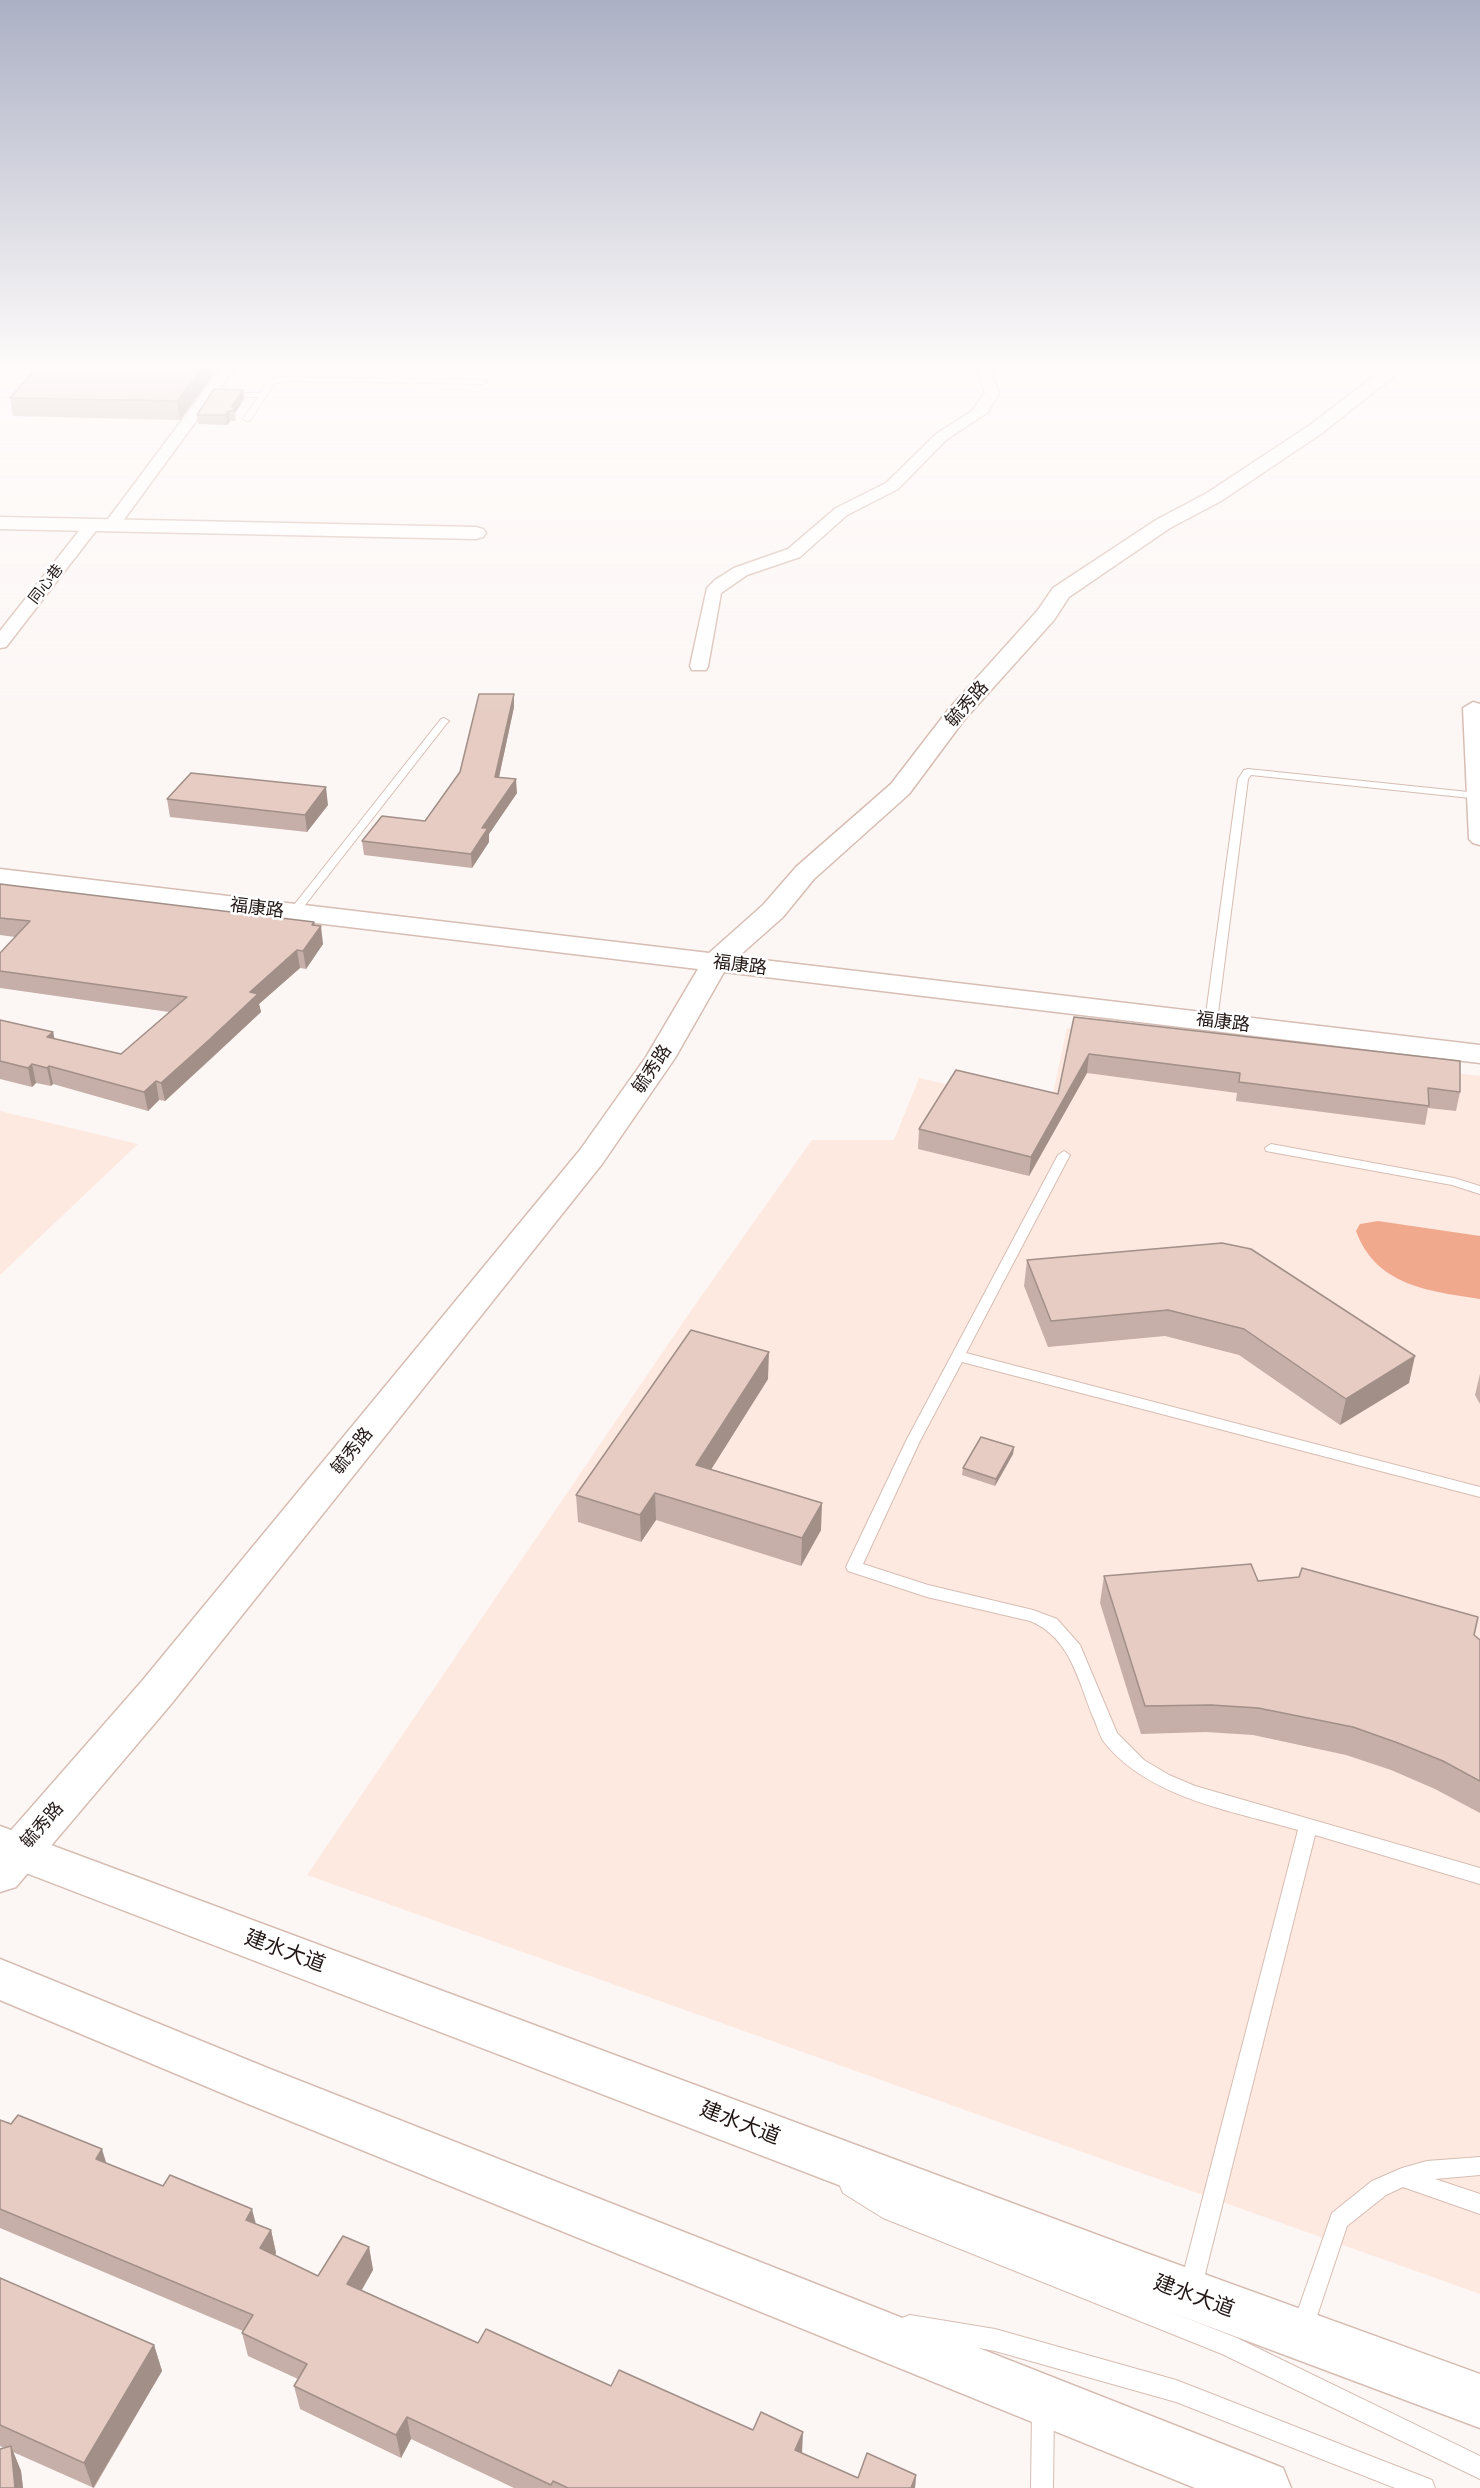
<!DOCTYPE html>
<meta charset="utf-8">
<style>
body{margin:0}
canvas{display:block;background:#fcf7f5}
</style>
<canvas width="1480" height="2488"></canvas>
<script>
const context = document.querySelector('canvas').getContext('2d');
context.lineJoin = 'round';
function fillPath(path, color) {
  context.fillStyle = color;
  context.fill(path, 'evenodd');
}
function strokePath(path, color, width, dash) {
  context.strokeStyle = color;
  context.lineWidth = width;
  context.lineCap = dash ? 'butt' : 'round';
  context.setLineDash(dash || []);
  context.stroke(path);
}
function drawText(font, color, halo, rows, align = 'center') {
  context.font = font + ' "Asap Condensed","Noto Sans SC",sans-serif';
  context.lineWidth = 5;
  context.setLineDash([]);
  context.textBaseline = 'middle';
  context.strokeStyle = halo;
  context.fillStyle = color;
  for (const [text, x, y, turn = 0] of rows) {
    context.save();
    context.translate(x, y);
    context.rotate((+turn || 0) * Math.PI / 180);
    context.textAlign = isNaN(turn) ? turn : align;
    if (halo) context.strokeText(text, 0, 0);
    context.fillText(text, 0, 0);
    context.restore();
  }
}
fillPath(new Path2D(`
 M1067 1028 1480 1076V2294L307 1875 690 1312 812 1140H894L919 1078 1050 1107Z
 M0 1111 138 1144 0 1275Z`), '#fee9e1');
fillPath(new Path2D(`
 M1378 1221 1480 1236V1299C1429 1291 1376 1286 1356 1231L1360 1224Z`), '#f1a98e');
const service = new Path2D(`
 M284 377 483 380 487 382 483 384 284 381 274 384 250 421H247L243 419 258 397H225L221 395 225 393H260L268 380Z
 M444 718 449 721 447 723 298 914H290V910L441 719Z
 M1248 769 1478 793H1480V799L1251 775 1248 779 1217 1021 1211 1025 1205 1021 1238 779 1244 770Z
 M1271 1144 1454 1178 1480 1186V1194L1452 1185 1266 1151 1265 1148Z
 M1064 1151 1070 1155 966 1353 1480 1487V1497L962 1362 920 1441 863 1564 928 1585 1033 1610 1057 1619 1080 1645 1117 1733 1144 1760 1169 1775 1195 1786 1480 1868V1884L1315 1835 1202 2286 1198 2293 1191 2296 1184 2293 1180 2286 1298 1830C1233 1811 1148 1798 1104 1742 1099 1735 1097 1725 1093 1717 1078 1680 1070 1637 1030 1621L927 1597 848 1571 846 1567 906 1441 1058 1155Z
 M1480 2157V2175L1435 2179 1480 2194V2214L1403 2187 1386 2195 1347 2226 1311 2334 1303 2338 1295 2334 1292 2327 1332 2213 1372 2181 1402 2168 1427 2161Z
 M850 2176 897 2204 1237 2338 1480 2456V2479L1222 2354 883 2218 843 2193 840 2186 843 2179Z
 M910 2315 995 2329 1176 2380 1432 2480 1435 2488H1395L1176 2402 995 2351 910 2335 902 2332 899 2325 902 2318Z
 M1043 2399 1051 2402 1054 2410 1053 2488H1031L1032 2410 1035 2402Z`);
const minor = new Path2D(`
 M221 368H235L117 529H105L103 526 105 523Z
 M976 368H990L999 393 988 412 946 440 898 489 847 515 800 557 747 575 721 593 708 666 706 670H692L690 666 707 588 715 580 734 568 788 549 836 508 886 483 936 434 972 411 985 393Z
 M92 520 100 525 98 528 6 647 0 648V631L86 522Z
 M1473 702 1480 704V845L1473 843 1469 839 1463 708Z`);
const tertiary = new Path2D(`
 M1385 368H1404L1322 433 1221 501 1170 528 1069 597 1054 620 964 720 909 794 814 879 783 917 738 957 1480 1045V1063L724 972 675 1058 602 1164 172 1703 16 1887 0 1892V1843L142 1681 580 1150 646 1057 698 969 0 885V869L709 953 763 905 796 867 891 784 948 710 1038 610 1053 588 1156 520 1207 493 1310 425Z
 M0 517 476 527 483 529 486 533 483 537 476 539 0 529Z`);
const primary = new Path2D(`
 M0 1826 1146 2253 1480 2374V2428L1146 2303 0 1863Z
 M0 1959 270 2069 1263 2460 1283 2468 1291 2488H1195L236 2099 0 2000Z`);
strokePath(service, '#d7bdb3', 2);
strokePath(minor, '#d7bdb3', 3);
strokePath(tertiary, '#d7bdb3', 3);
strokePath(primary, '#d7bdb3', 3);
fillPath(service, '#fff');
fillPath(minor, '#fff');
fillPath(tertiary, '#fff');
fillPath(primary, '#fff');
fillPath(new Path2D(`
 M213 375 180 420 13 416 10 398Z
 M243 390 244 399 235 413 236 421H230L227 425 198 424 197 415Z
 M514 694V707L499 777 517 793 489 834V842L472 868 364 855 362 841 425 821Z
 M167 799 328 805 307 832 170 817Z
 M0 884 314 922 315 925 323 944 306 969 300 968 259 1004 261 1012 212 1058 165 1101 159 1100 148 1111 53 1084 51 1086 36 1083 32 1087 0 1079V1020L53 1032 54 1039 121 1054 169 1012 0 988V953L15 937 0 935Z
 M1074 1017 1460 1092 1456 1111 1428 1108 1425 1125 1236 1101 1237 1093 1087 1073 1029 1176 918 1149 919 1129 1058 1094Z
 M1222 1243 1409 1383 1340 1425 1239 1355 1165 1336 1048 1347 1024 1286 1027 1260Z
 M1480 1374V1404L1475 1395Z
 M768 1379 711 1469 821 1530 801 1566 656 1520 641 1542 578 1522 576 1495Z
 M1014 1447 1013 1454 995 1486 962 1475 963 1468Z
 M1104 1576 1258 1581 1474 1635 1480 1640V1813L1435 1789 1391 1770 1346 1755 1253 1735 1206 1732 1141 1734 1100 1603Z
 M0 2120 271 2230 276 2253 275 2255 318 2276 369 2247 373 2270 362 2290 478 2343 611 2386 802 2453 858 2478 916 2475 915 2488H514L411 2439 401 2458 300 2409 294 2386 298 2379 248 2356 242 2333 243 2331 0 2228Z
 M0 2278 154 2345 162 2371 94 2488 13 2452 21 2471 23 2488H0L4 2448 0 2446Z`), '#c6afa8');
fillPath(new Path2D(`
 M202 368H212L213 375 180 420 177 401Z
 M243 390 244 399 235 413 232 406Z
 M229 411 230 421 227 425 226 415Z
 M514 694V707L496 791 495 777Z
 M516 779 517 793 489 834V842L472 868 471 854 482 828Z
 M326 787 328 805 307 832 305 815Z
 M314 922 316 933 321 926 323 944 306 969 303 951 312 925Z
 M297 950 300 968 259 1004 261 1012 165 1101 161 1083 250 992Z
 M53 1032 57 1050 47 1037Z
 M1089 1054 1087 1073 1029 1176 1031 1157Z
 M32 1064 36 1083 32 1087 28 1068Z
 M49 1066 53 1084 51 1086 47 1068Z
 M156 1081 159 1100 148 1111 144 1092Z
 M769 1352 768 1379 697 1492 696 1465Z
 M1415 1356 1409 1383 1340 1425 1346 1399Z
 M1014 1447 1013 1454 995 1486 996 1479Z
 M655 1493 656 1520 641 1542 640 1515Z
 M822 1503 821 1530 801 1566 802 1538Z
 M102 2149 109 2172 96 2159Z
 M252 2209 258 2232 246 2220Z
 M271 2230 276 2253 266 2271 260 2248Z
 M369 2247 373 2270 352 2306 347 2284Z
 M154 2345 162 2371 93 2488 84 2463Z
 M407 2417 411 2439 401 2458 396 2435Z
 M803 2432 802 2454 795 2450Z
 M11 2446 21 2471 23 2488H15Z
 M916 2475 915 2488H911Z`), '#a18f88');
const building = new Path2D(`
 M37 368H202L177 401 10 398Z
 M214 389 243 390 232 406 235 411H229L226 415H197Z
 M479 694H514L495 777 516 779 482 828H488L471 854 362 841 382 816 425 821 460 772Z
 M191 773 326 787 305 815 167 799Z
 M0 884 314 922 312 925 321 926 303 951 297 950 250 992 258 994 209 1040 161 1083 156 1081 144 1092 49 1066 47 1068 32 1064 28 1068 0 1061V1020L53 1032 47 1037 121 1054 187 997 0 971V953L30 921 0 918Z
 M1074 1017 1460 1061V1092L1428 1088 1429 1106 1239 1082 1240 1073 1089 1054 1031 1157 919 1129 956 1070 1058 1094Z
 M1222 1243 1251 1249 1415 1356 1346 1399 1244 1329 1168 1310 1051 1321 1027 1260Z
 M691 1330 769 1352 696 1465 822 1503 802 1538 655 1493 640 1515 576 1495Z
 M981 1437 1014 1447 996 1479 963 1468Z
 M1251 1564 1258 1581 1299 1577 1302 1568 1478 1617 1474 1635 1480 1640V1781L1443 1761 1398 1743 1353 1727 1258 1708 1211 1705 1145 1706 1104 1576Z
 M18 2115 102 2149 96 2159 163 2186 170 2175 252 2209 246 2220 271 2230 260 2248 318 2276 343 2236 369 2247 347 2284 478 2343 486 2329 611 2386 619 2370 753 2430 761 2412 803 2432 795 2450 858 2478 867 2453 916 2475 911 2488H568L553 2481 551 2485 407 2417 396 2435 294 2386 307 2364 242 2333 253 2315 0 2209V2120L11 2124Z
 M0 2278 154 2345 84 2463 0 2425Z
 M11 2446 15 2488H0V2449Z`);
fillPath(building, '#e6ccc3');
strokePath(building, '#a18f88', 1.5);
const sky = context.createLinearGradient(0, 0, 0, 717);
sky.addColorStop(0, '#abb0c4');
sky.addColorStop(0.51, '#fefbfa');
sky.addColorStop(1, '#fefbfa00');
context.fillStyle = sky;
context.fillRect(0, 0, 1480, 717);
drawText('15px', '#221815', '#fff', [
 ["同心巷",46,584,-52]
]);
drawText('18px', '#221815', '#fff', [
 ["毓秀路",967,704,-49],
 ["福康路",257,908,7],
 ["福康路",740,965,7],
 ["福康路",1223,1022,7],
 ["毓秀路",652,1069,-56],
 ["毓秀路",352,1451,-51],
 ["毓秀路",42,1825,-49]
]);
drawText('21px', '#221815', '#fff', [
 ["建水大道",285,1951,20],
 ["建水大道",740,2123,21],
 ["建水大道",1194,2296,20]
]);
</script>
